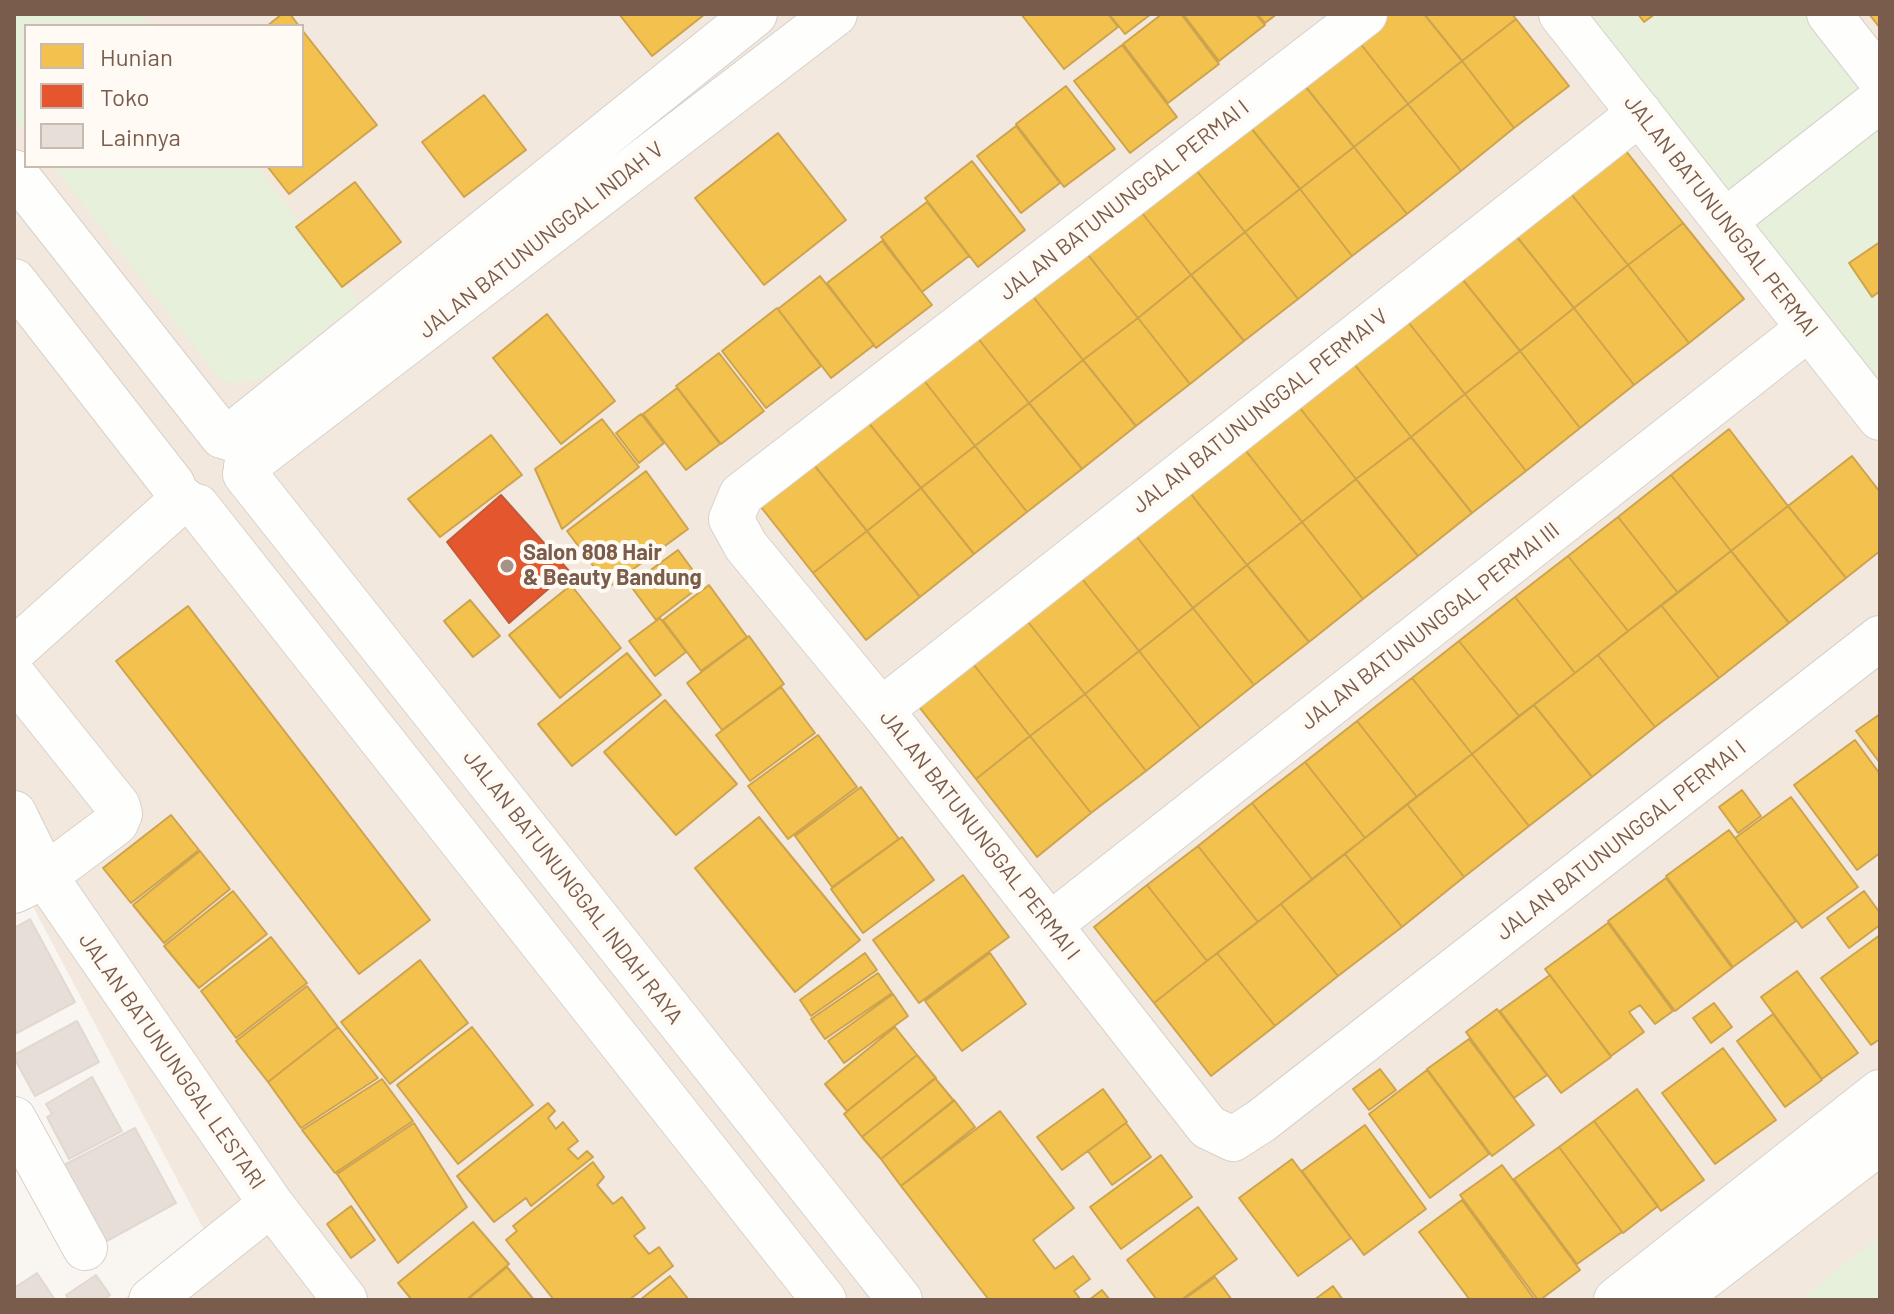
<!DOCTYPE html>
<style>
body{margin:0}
#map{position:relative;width:1894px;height:1314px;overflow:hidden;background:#f9f5f0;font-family:Barlow,sans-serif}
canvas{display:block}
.frame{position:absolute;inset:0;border:16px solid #7a5c4d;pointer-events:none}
.legend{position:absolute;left:24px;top:24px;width:280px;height:144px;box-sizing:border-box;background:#fffaf3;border:2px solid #cabbb1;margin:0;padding:10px 14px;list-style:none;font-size:24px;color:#7a5c4d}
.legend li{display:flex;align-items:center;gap:16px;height:40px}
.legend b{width:40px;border:2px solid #cabbb1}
</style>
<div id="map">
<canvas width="1894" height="1314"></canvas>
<div class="frame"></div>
<ul class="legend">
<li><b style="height:22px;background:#f2c14e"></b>Hunian</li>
<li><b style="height:22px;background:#e4572e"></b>Toko</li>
<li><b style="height:22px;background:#e6ded7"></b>Lainnya</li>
</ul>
</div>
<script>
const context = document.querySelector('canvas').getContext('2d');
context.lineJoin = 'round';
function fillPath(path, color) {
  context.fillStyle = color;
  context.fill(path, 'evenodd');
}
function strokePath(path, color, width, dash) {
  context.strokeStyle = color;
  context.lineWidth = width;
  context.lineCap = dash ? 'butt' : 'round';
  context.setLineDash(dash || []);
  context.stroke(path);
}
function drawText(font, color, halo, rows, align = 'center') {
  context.font = font + ' Barlow,sans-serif';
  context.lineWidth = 8;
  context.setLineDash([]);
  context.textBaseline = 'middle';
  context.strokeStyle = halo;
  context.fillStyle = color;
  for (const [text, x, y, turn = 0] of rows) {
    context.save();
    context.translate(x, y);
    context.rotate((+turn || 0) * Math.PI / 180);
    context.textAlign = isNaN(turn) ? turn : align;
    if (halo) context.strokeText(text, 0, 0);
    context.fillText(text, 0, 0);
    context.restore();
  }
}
fillPath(new Path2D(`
 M14 14H1880V1300H123L205 1232 21 884 14 887ZM26 26H302V166H26Z`), '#f2e8de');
fillPath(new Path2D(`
 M14 14H142L151 26H26V132L14 117Z
 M1570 14H1819L1880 90V412Z
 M53 166H257L359 302 260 380 233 383 218 377Z
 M1880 1236V1300H1799Z`), '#e7f0db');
const homes = new Path2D(`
 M282 14H290L299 26H267Z
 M619 14H705L652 56Z
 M1021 14H1108L1118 27 1064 69Z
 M1109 14H1151L1125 34Z
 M1162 14H1181L1219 64 1168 103 1123 44Z
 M1183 14H1256L1265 25 1219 61Z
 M1257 14H1277L1265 23Z
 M1376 14H1424L1462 61 1408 104 1352 33Z
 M1424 14H1512L1516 19 1462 61Z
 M1638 14H1655L1644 22Z
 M1869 14H1880V28Z
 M1516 19 1569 86 1514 128 1462 61Z
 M302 30 377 125 289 194 267 166H302Z
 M1352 33 1408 104 1354 147 1297 76Z
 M1122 45 1177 117 1130 153 1074 81Z
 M1462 61 1514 128 1461 171 1408 104Z
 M1297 76 1354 147 1300 189 1243 118Z
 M1066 86 1115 149 1064 187 1016 124Z
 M484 95 526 150 464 197 422 142Z
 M1408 104 1461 171 1407 214 1354 147Z
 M1243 118 1300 189 1245 232 1189 161Z
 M1016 126 1060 183 1021 213 977 156Z
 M778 133 846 220 764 285 695 198Z
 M1622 146 1683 223 1628 265 1568 190Z
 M1354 147 1407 214 1352 256 1300 189Z
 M972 161 1025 230 978 267 925 198Z
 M1189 161 1245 232 1191 275 1135 204Z
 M355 182 401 242 342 287 296 227Z
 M1300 189 1352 256 1298 299 1245 232Z
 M1568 190 1628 265 1574 308 1513 232Z
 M927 202 969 256 922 292 881 237Z
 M1135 204 1191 275 1138 318 1081 246Z
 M1683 223 1744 299 1689 343 1628 265Z
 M1245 232 1298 299 1244 341 1191 275Z
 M1513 232 1574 308 1520 351 1459 275Z
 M882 241 932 305 876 348 827 283Z
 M1880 242V291L1872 297 1849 263Z
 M1081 246 1138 318 1083 360 1027 289Z
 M1628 265 1689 343 1634 385 1574 308Z
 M1191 275 1244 341 1190 384 1138 318Z
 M1459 275 1520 351 1465 394 1405 318Z
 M820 276 874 345 831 378 778 309Z
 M1027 289 1083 360 1029 403 973 332Z
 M777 308 821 366 766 408 722 351Z
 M1574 308 1634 385 1580 428 1520 351Z
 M547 314 615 401 561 444 493 358Z
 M1138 318 1190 384 1136 426 1083 360Z
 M1405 318 1465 394 1411 437 1351 360Z
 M973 332 1029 403 975 446 919 374Z
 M1520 351 1580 428 1526 471 1465 394Z
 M719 353 764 411 721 444 676 386Z
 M1083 360 1136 426 1082 469 1029 403Z
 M1351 360 1411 437 1356 479 1296 403Z
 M919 374 975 446 921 488 864 417Z
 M677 388 720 444 686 470 643 414Z
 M1465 394 1526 471 1472 513 1411 437Z
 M1029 403 1082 469 1027 512 975 446Z
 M1296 403 1356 479 1302 522 1242 446Z
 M641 414 664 443 639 463 616 433Z
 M864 417 921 488 867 531 810 460Z
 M602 419 639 467 562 529 535 469Z
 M1729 429 1788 506 1731 551 1671 475Z
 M491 435 522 475 440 537 408 499Z
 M1411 437 1472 513 1418 556 1356 479Z
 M975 446 1027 512 974 554 921 488Z
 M1242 446 1302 522 1247 565 1187 489Z
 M1852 456 1880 492V551L1846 578 1788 506Z
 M810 460 867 531 813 573 757 502Z
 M646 471 688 529 609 587 567 531Z
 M1671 475 1731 551 1678 593 1618 517Z
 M1356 479 1418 556 1363 599 1302 522Z
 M921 488 974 554 920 597 867 531Z
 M1187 489 1247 565 1193 608 1133 532Z
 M1788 506 1846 578 1789 623 1731 551Z
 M1618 517 1678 593 1628 631 1568 556Z
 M1302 522 1363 599 1309 642 1247 565Z
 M867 531 920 597 866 640 813 573Z
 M1133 532 1193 608 1139 651 1079 575Z
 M678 550 703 584 656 620 630 585Z
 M1731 551 1789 623 1719 678 1661 605Z
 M1568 556 1628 631 1575 673 1515 597Z
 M1247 565 1309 642 1254 685 1193 608Z
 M1079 575 1139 651 1085 694 1025 618Z
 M571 585 621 648 560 698 509 635Z
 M709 585 747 637 701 671 663 620Z
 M1515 597 1575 673 1519 716 1459 641Z
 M470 600 500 636 473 657 444 621Z
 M1661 605 1719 678 1655 727 1598 655Z
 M188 606 430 920 359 974 116 661Z
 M1193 608 1254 685 1200 728 1139 651Z
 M660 618 686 652 655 676 629 641Z
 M1025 618 1085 694 1030 736 970 660Z
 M749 636 784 684 722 730 687 683Z
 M1459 641 1519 716 1472 754 1412 678Z
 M1139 651 1200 728 1146 771 1085 694Z
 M627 653 661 695 572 766 538 724Z
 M1598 655 1655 727 1592 777 1534 705Z
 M970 660 1030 736 976 779 916 703Z
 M1412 678 1472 754 1417 797 1357 721Z
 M781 687 815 733 750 781 716 735Z
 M1085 694 1146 771 1091 813 1030 736Z
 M665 700 737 784 676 835 604 752Z
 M1534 705 1592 777 1529 826 1472 754Z
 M1880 714V763L1856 731Z
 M1357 721 1417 797 1365 838 1305 762Z
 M818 735 857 787 788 839 748 786Z
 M1030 736 1091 813 1037 857 976 779Z
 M1855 740 1880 774V853L1857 870 1794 785Z
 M1472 754 1529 826 1464 877 1407 804Z
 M1305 762 1365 838 1312 879 1252 803Z
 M861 787 899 839 832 887 795 836Z
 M1742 790 1761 816 1738 833 1719 807Z
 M1791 797 1858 887 1802 928 1735 838Z
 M1252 803 1312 879 1258 922 1198 846Z
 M1407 804 1464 877 1402 927 1345 854Z
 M171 815 199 850 131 903 103 868Z
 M759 817 860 940 795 992 695 868Z
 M1729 830 1796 921 1733 967 1666 876Z
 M902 837 934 880 863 933 831 889Z
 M1198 846 1258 922 1207 961 1147 885Z
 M200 851 230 889 164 943 133 905Z
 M1345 854 1402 927 1338 976 1281 904Z
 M963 875 1009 937 919 1003 873 940Z
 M1666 878 1732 968 1675 1011 1608 921Z
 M1147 885 1207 961 1154 1003 1094 927Z
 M233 891 267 934 199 988 164 946Z
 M1864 891 1880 913V925L1849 948 1827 918Z
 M1281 904 1338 976 1275 1026 1217 953Z
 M1608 923 1673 1011 1655 1024 1640 1005 1629 1012 1644 1032 1611 1056 1545 969Z
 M1880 935V1039L1871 1045 1821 978Z
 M271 937 307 983 236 1038 201 991Z
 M865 953 877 970 811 1016 800 1000Z
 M990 953 1026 1004 962 1051 925 1001Z
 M1217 953 1275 1026 1211 1076 1154 1003Z
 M420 960 468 1023 390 1084 341 1022Z
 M1797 971 1858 1053 1822 1079 1761 997Z
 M878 973 892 993 825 1039 811 1019Z
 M1550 975 1611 1057 1561 1093 1500 1011Z
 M307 986 338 1027 268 1082 236 1041Z
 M893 994 908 1016 844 1063 828 1041Z
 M1714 1003 1732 1027 1711 1043 1693 1018Z
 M1497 1009 1547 1075 1514 1098 1466 1032Z
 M1773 1014 1822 1080 1785 1107 1737 1041Z
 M338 1027 378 1078 301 1128 268 1082Z
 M472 1027 533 1105 458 1164 397 1085Z
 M895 1027 917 1055 847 1111 825 1084Z
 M1469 1039 1534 1125 1492 1156 1427 1069Z
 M1723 1048 1776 1120 1715 1164 1662 1093Z
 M917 1055 936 1078 862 1137 844 1114Z
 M1380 1069 1396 1090 1369 1110 1353 1089Z
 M1427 1070 1489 1154 1430 1198 1369 1114Z
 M935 1078 954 1101 881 1159 862 1137Z
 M382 1079 413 1121 335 1173 302 1130Z
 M1103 1089 1127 1122 1062 1170 1037 1137Z
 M1637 1089 1704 1180 1661 1211 1594 1121Z
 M954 1100 975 1127 901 1186 881 1159Z
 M548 1103 555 1111 548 1118 556 1129 563 1122 578 1141 568 1149 578 1159 587 1151 593 1157 531 1206 526 1198 494 1222 457 1176Z
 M1000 1111 1074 1208 1033 1240 1055 1269 1073 1256 1090 1279 1074 1291 1081 1300H989L901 1186Z
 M1594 1121 1658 1206 1623 1233 1559 1147Z
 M414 1123 467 1207 398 1263 337 1174Z
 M1126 1123 1151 1157 1112 1185 1088 1151Z
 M1365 1125 1426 1209 1364 1255 1302 1171Z
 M1559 1147 1622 1232 1577 1264 1514 1179Z
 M1161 1155 1192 1197 1121 1249 1090 1207Z
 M1292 1159 1351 1238 1298 1276 1239 1198Z
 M593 1162 604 1177 597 1185 613 1204 622 1197 645 1228 634 1236 649 1254 659 1247 673 1266 629 1300H554L506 1240 517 1231 513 1226Z
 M1502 1165 1580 1270 1540 1300H1538L1460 1195Z
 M1462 1200 1535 1300H1470L1419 1232Z
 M351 1206 375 1240 351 1258 327 1224Z
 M1198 1207 1237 1259 1181 1300H1157L1127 1260Z
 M473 1222 509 1264 466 1300H412L398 1283Z
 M507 1267 534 1300H467Z
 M670 1276 689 1300H640Z
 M1215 1277 1232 1300H1183Z
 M1333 1286 1343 1300H1314Z
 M1102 1290 1110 1300H1089Z`);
fillPath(homes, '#f2c14e');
strokePath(homes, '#cea34e', 2);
const shops = new Path2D(`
 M501 495 569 571 509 623 447 542Z`);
fillPath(shops, '#e4572e');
strokePath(shops, '#c45837', 2);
const building = new Path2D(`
 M30 919 75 1002 17 1033 14 1028V928Z
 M77 1021 99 1062 35 1096 14 1058V1055Z
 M92 1077 122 1131 69 1159 47 1117 52 1114 46 1104Z
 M135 1128 176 1203 105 1242 64 1165Z
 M37 1273 55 1300H14V1288Z
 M96 1275 110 1295 103 1300H69L66 1295Z`);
fillPath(building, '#e6ded7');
strokePath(building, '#e2d8d2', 2);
const minor = new Path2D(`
 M1365 14 741 495 731 519 746 546 881 710 1208 1127 1233 1139 1261 1121 1880 638
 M1561 14 1880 418
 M1829 14 1880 79
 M14 172 222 436
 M1725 221 1880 100
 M14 281 173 485
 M228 438 755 14
 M246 466 835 14
 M245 474 900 1300
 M197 506 824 1300
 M14 650 183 499
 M14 676 118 806 120 814 116 823 45 876 14 891
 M881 710 1640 113
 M14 813 45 876 271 1204 345 1300
 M1051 924 1809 328
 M14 1119 85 1248
 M151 1300 271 1204
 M1616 1300 1880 1092
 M1675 1300 1880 1142`);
strokePath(minor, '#d7d1cb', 46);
strokePath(minor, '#fefefd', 44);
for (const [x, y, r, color] of [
 [507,566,8,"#a69286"]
]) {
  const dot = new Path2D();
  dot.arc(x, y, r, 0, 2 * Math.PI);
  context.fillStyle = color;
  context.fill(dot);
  strokePath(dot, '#fffaf3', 3);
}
drawText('22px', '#7a5c4d', '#fffaf3', [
 ["JALAN BATUNUNGGAL PERMAI I",1124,200,-38],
 ["JALAN BATUNUNGGAL PERMAI",1721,216,52],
 ["JALAN BATUNUNGGAL INDAH V",541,240,-38],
 ["JALAN BATUNUNGGAL PERMAI V",1260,411,-38],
 ["JALAN BATUNUNGGAL PERMAI III",1430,626,-38],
 ["JALAN BATUNUNGGAL PERMAI I",980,835,52],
 ["JALAN BATUNUNGGAL PERMAI I",1621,840,-38],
 ["JALAN BATUNUNGGAL INDAH RAYA",573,887,52],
 ["JALAN BATUNUNGGAL LESTARI",172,1061,55]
]);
drawText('bold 22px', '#7a5c4d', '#fffaf3', [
 ["Salon 808 Hair",523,553],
 ["& Beauty Bandung",523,578]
], 'left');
</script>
